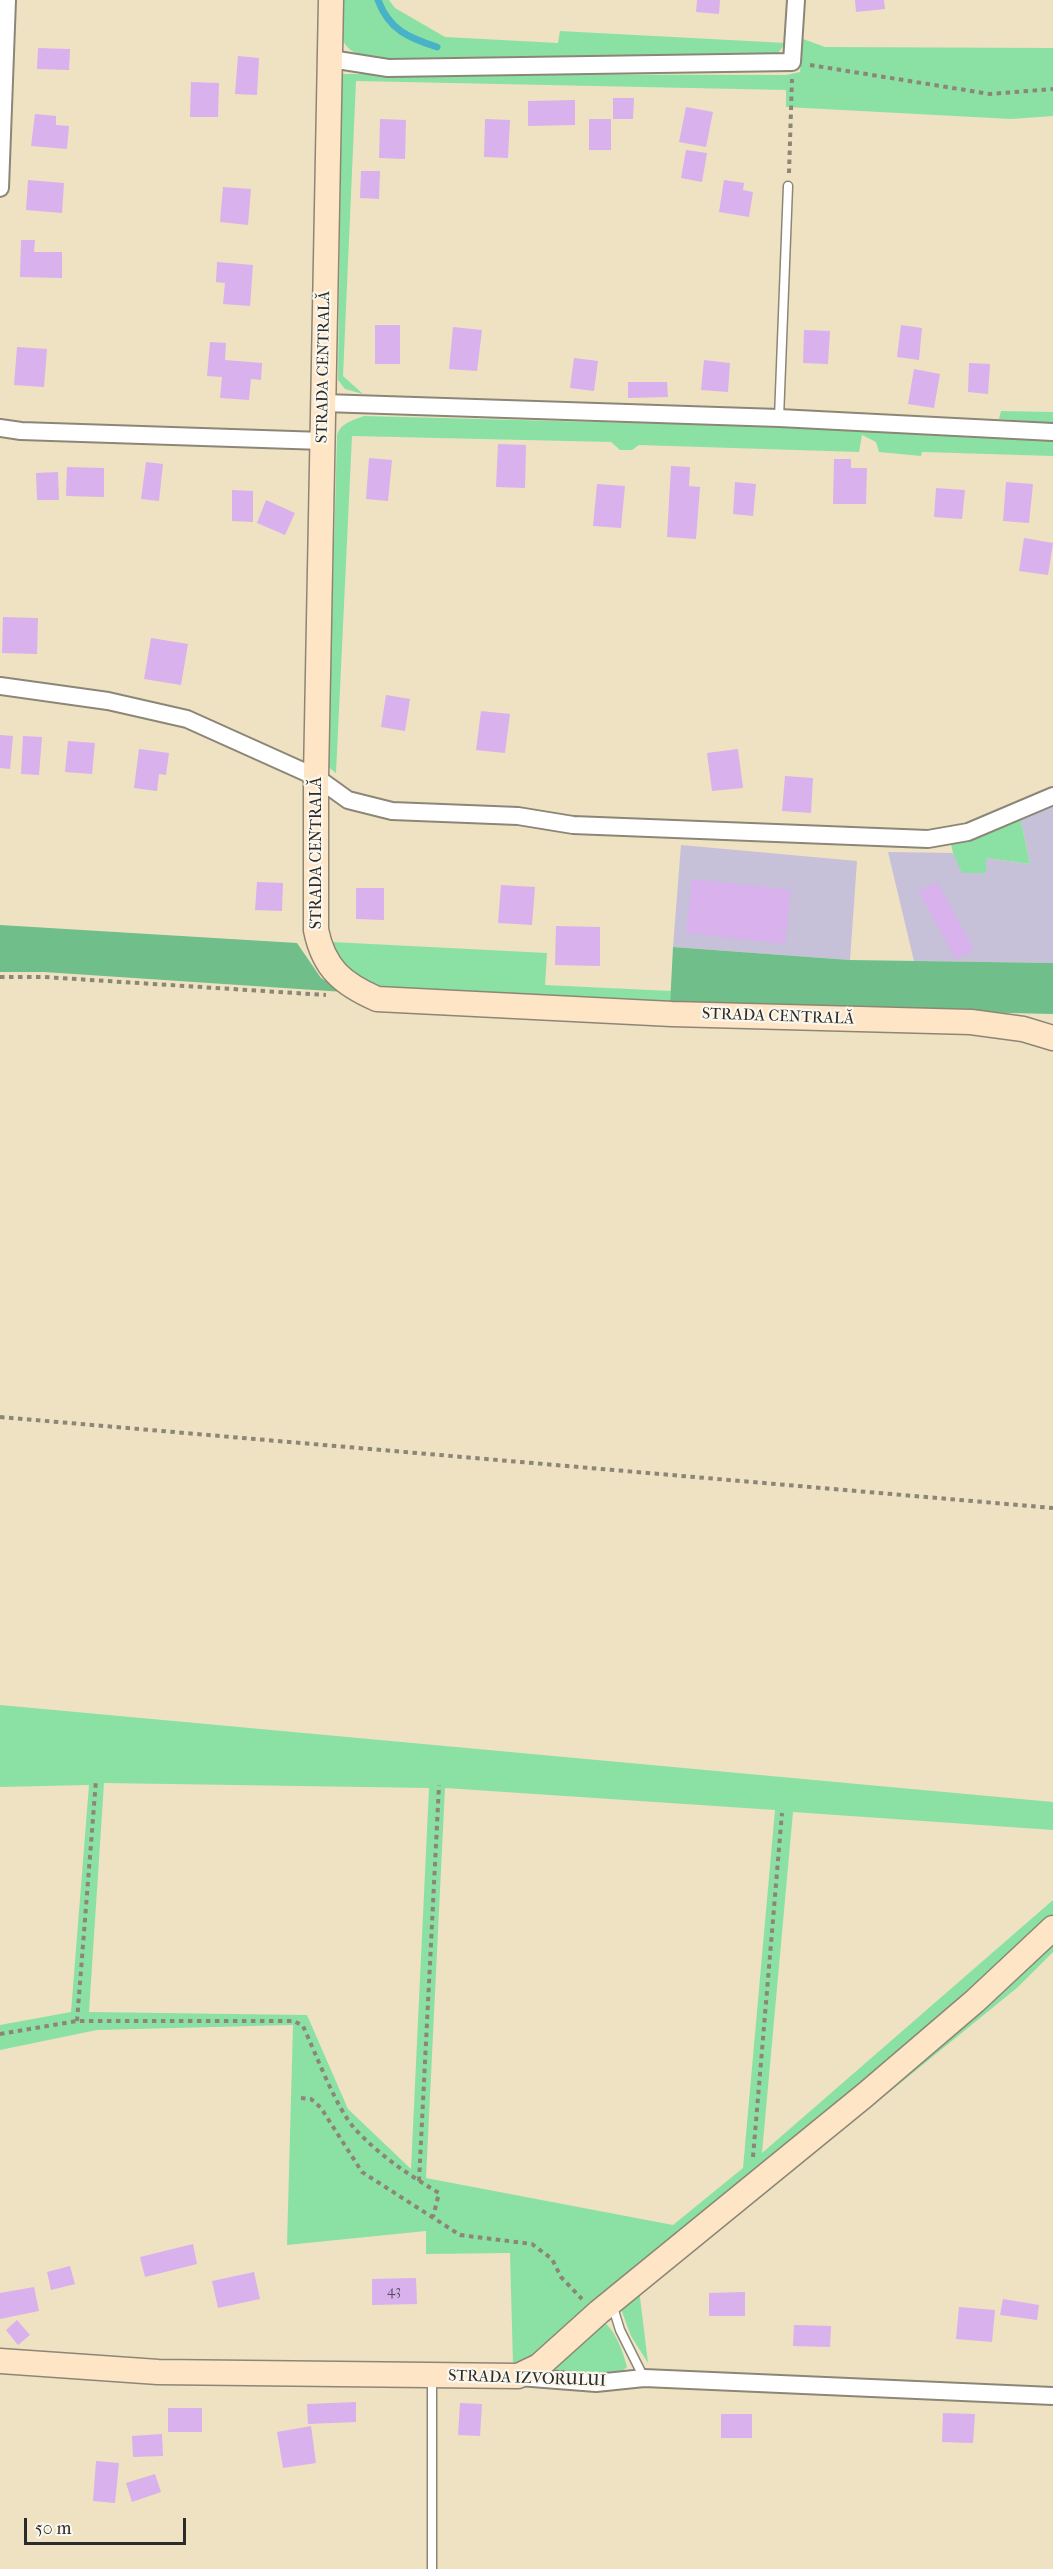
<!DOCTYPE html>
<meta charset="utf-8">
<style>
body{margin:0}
#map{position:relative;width:1053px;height:2569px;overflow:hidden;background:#eee2c3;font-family:"IM FELL French Canon",serif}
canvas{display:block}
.scale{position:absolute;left:24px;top:2518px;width:162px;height:27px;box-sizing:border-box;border:3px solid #2b2b2b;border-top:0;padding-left:8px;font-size:18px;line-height:21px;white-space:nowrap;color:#2b2b2b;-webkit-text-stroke:4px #fbf7ec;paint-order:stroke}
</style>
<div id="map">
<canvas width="1053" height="2569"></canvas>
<div class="scale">50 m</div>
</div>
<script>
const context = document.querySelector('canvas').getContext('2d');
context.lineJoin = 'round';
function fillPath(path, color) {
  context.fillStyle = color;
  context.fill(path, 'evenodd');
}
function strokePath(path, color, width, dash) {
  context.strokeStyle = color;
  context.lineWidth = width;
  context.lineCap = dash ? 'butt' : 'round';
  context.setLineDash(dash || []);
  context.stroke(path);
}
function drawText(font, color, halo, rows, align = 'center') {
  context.font = font + ' "IM FELL French Canon",serif';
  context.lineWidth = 4.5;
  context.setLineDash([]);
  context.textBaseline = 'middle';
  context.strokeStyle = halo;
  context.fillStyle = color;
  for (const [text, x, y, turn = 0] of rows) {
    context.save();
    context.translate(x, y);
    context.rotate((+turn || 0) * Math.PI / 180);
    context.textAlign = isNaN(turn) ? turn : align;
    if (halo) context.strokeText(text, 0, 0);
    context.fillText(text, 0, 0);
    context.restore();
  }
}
fillPath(new Path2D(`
 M1053 803V963L914 961 888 852 953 853 963 873 986 858 1030 864 1020 817Z
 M681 845 857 861 850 960 673 947Z`), '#c6c0d9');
fillPath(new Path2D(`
 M343 0H389L395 8 445 37 558 43 560 31 786 43 777 54 393 61C376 59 350 58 342 39 338 29 343 10 343 0Z
 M803 39 825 47 1053 48V116L1011 119 786 107V90L356 81 343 376 363 394 345 389 338 380 342 74 786 75 800 72Z
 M1001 411 1053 412V423L999 419Z
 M364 416 829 428 1053 438V456L922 452 921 456 879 452 876 442 862 435 859 452 639 445 632 450H620L611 442 352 436 336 773 328 767 337 436C339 424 353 420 364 416Z
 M1020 817 1030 864 986 858V873H962L953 853 951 844Z
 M332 942 547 953 545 985 671 991 670 1005 384 989C354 980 345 970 332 942Z
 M0 1705 1053 1802V1830L793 1812 762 2153 1053 1900V1920L860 2090 516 2370 513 2364 510 2253 426 2254V2231L287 2245 293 2025 97 2030 0 2050V2025L71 2012 89 1785 0 1787ZM104 1783 429 1788 411 2169 348 2109 307 2015 89 2012ZM445 1788 775 1810 743 2168 673 2225 426 2178Z
 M1053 1939V1952L1018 1987 724 2227H714Z
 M639 2289 648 2363 631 2336 621 2309Z
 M605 2323C616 2332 624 2354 627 2367 610 2384 573 2374 552 2372L549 2368 553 2362Z`), '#8be1a4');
fillPath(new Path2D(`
 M0 925 297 943 321 978 344 992 44 972H0Z
 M673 947 850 960 1053 963V1014L670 1005Z`), '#70bf8a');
strokePath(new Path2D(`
 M378 0C389 30 409 38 437 47`), '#48b3c6', 7);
fillPath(new Path2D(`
 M697 0H720L719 14 696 12Z
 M855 0H884L885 9 856 12Z
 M38 48 70 49 69 70 37 69Z
 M238 56 259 58 257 95 235 94Z
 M191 82 219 83 218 117H190Z
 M613 98H634L633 119H613Z
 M575 100V125L528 126V101Z
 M686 107 713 112 706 147 679 142Z
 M35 114 56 116V125L69 126 67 149 31 146Z
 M380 119 406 120 405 159 379 158Z
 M485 119 510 120 508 158 484 157Z
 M589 119H611V150H589Z
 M686 150 707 153 702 182 681 178Z
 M361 171H380L379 199 360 198Z
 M28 180 64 183 62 213 26 210Z
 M724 180 744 183 743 190 753 192 749 217 719 212Z
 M223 187 251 189 248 225 220 222Z
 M21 240H35L34 252H62V278L20 277Z
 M217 262 253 265 250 306 223 304 225 283 216 282Z
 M375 325H400V364H375Z
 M901 325 922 328 919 360 897 357Z
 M453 327 482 330 477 371 449 369Z
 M804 330 830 331 828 364 803 363Z
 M210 342 226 343 225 360 262 363 261 380 251 379 249 400 220 398 222 377 207 376Z
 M17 347 47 349 44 387 14 385Z
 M574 358 598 361 594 391 570 388Z
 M704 360 730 363 728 392 701 390Z
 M969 363 990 364 988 394 968 392Z
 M914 369 940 374 934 408 908 404Z
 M628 382H667L668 397 628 398Z
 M498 444 526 445 525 488 496 487Z
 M369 458 392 460 388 501 366 499Z
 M834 459H851V468H867L866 504H833Z
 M146 462 163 464 159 501 141 499Z
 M671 466 690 467 689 486 700 487 696 539 667 537Z
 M67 467 104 468V497L66 496Z
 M58 472 59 500H37L36 473Z
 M735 482 756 484 753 516 733 514Z
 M1006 482 1033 484 1029 523 1003 521Z
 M597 484 625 486 621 528 593 526Z
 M936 488 965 490 962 519 934 517Z
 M232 490 253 491V522L232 521Z
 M266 500 295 513 285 535 257 523Z
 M1024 538 1053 543 1048 575 1019 571Z
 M3 617 38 618 37 654 2 653Z
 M151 638 188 644 181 685 144 679Z
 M386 695 410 699 405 731 381 727Z
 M481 711 510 714 505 753 476 750Z
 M0 735 13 736 10 769 0 768Z
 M23 736 42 737 39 775 21 774Z
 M68 741 95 743 92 774 65 772Z
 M139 749 169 753 166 775 159 774 157 791 134 788Z
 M738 749 743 788 712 791 707 753Z
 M785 776 813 778 811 813 782 811Z
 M692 879 791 890 785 944 686 933Z
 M257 882 283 883 282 911 255 910Z
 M937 882 974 949 956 959 919 892Z
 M501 885 535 887 532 925 498 923Z
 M356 888H384V920L356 919Z
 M556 926 600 927V966L555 965Z
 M193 2244 197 2264 145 2277 140 2257Z
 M70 2266 75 2284 51 2290 47 2272Z
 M254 2272 260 2299 218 2308 212 2281Z
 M416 2278 417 2304 372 2305V2279Z
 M34 2287 39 2311 0 2319V2293Z
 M745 2292V2316H709V2293Z
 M1003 2299 1039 2305 1037 2320 1000 2315Z
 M959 2307 995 2310 992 2342 956 2339Z
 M17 2320 30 2335 18 2345 6 2330Z
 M794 2325 831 2326 830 2347 793 2346Z
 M356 2402V2422L308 2424 307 2404Z
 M460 2403 482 2404 480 2436 458 2435Z
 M168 2408H202V2432H168Z
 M943 2413 975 2414 973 2443 942 2442Z
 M721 2414H752V2438H721Z
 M311 2426 316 2463 283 2468 277 2432Z
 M162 2434 163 2456 133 2457 132 2436Z
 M96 2461 119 2463 115 2503 93 2501Z
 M155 2474 161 2492 132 2502 126 2483Z`), '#d8b1ed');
const lane = new Path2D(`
 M779 418 788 186
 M612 2304 620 2330 644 2378
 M432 2376V2569`);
const street = new Path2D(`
 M331 59 388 68 792 62 796 0
 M0 188 7 0
 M324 403 779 418 1053 432
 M0 428 21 431 323 441
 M0 686 108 701 187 719 316 777 348 800 392 811 518 816 573 825 928 839 968 832 1053 796
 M519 2377 596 2383 644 2378 1053 2396`);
const secondary = new Path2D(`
 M331 0 316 777V930C324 969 343 984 377 999L672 1014 971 1022 1023 1029 1053 1038
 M0 2361 158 2372 518 2376 539 2366 599 2312 865 2095 975 2001 1053 1928`);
strokePath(lane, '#8c8677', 11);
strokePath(street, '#8c8677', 20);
strokePath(secondary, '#8c8677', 27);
strokePath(new Path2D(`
 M810 65 990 94 1053 89
 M789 173 792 79
 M0 977H44L326 995
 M0 1417 1053 1508
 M77 2021 96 1780
 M0 2034 77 2021H294L303 2026C316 2054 336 2108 355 2129 380 2156 409 2175 439 2193L433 2217
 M301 2098 311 2099 321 2108 362 2172 460 2235 532 2244 552 2259 561 2277 582 2299
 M753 2157 782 1813
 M419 2181 439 1785`), '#8c8677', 4, [4.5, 4.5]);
strokePath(lane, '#fff', 8);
strokePath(street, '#fff', 16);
strokePath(secondary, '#fde5c5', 24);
drawText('14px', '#564c5c', null, [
 ["43",394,2292]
]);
drawText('16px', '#2b2b2b', '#fbf7ec', [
 ["STRADA CENTRALĂ",324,367,-89],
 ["STRADA CENTRALĂ",317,853,-90],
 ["STRADA CENTRALĂ",778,1017,2],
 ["STRADA IZVORULUI",527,2379,2]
]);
</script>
